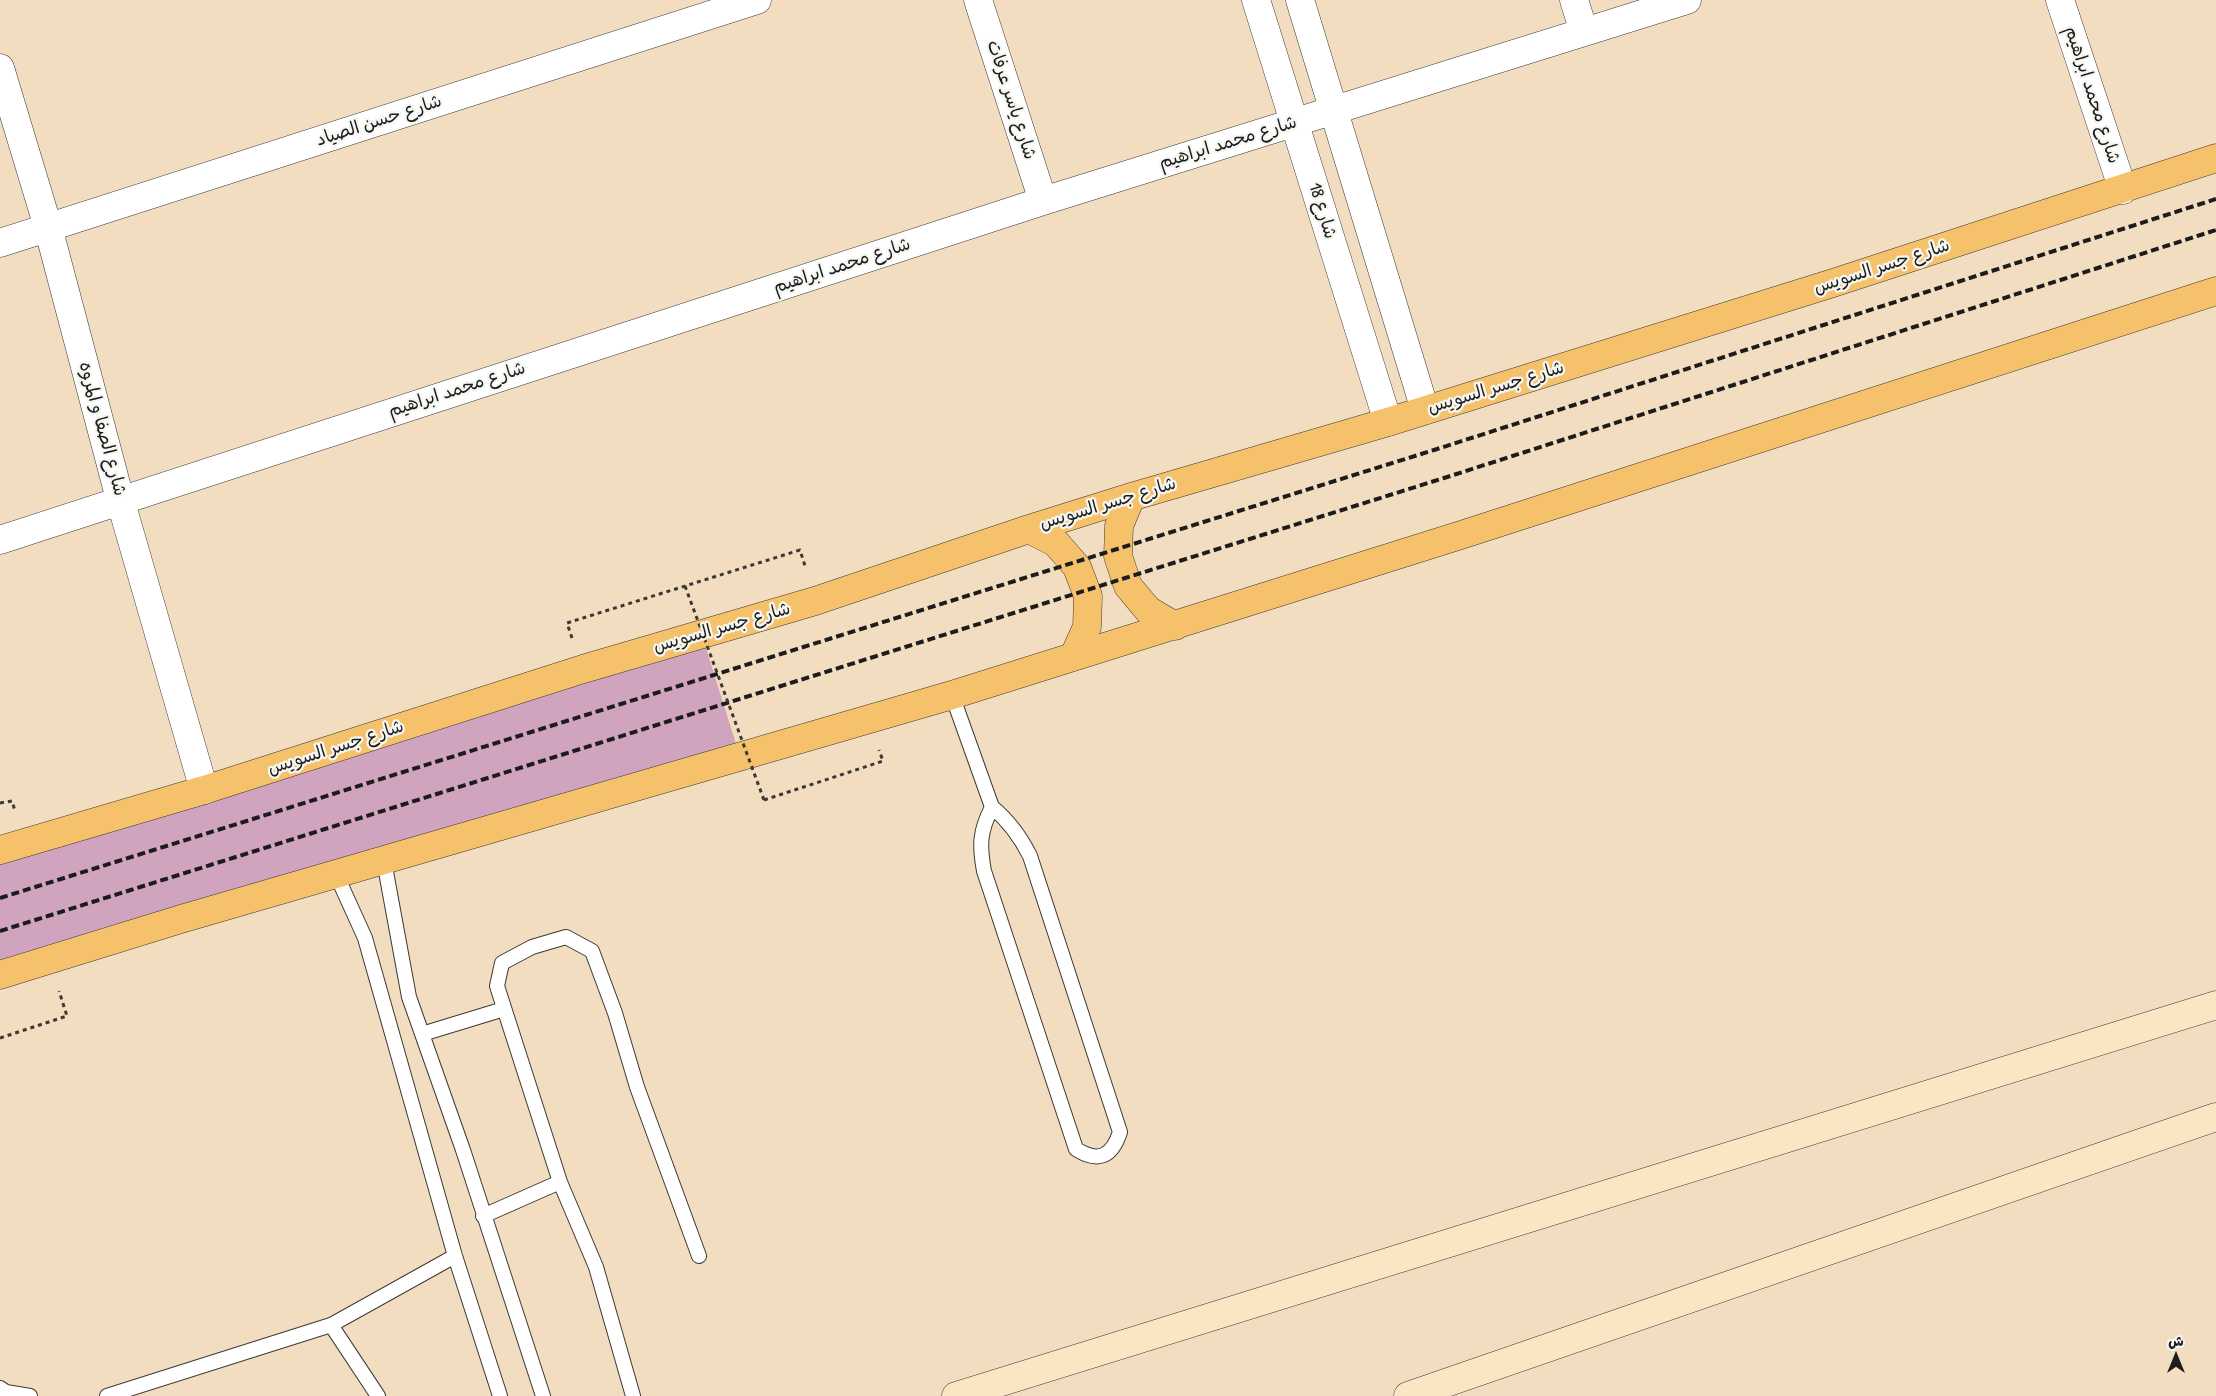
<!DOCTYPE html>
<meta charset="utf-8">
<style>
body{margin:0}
#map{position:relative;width:2216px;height:1396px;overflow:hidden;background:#f2ddc0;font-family:"Patrick Hand","Playpen Sans Arabic",sans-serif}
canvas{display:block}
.north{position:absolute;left:2151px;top:1331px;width:50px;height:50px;-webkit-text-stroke:4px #f6f6f2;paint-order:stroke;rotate:0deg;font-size:14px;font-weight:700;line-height:20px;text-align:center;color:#1c1c1c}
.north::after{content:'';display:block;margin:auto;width:18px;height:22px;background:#1c1c1c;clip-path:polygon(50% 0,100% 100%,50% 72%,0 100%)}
</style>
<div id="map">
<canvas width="2216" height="1396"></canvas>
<div class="north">ش</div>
</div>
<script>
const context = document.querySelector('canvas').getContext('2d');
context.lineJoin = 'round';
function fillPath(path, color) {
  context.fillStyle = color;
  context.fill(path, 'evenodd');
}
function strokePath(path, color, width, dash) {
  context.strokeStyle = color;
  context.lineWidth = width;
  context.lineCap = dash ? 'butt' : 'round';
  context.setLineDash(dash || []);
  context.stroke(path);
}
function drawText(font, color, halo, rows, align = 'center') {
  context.font = font + ' "Patrick Hand","Playpen Sans Arabic",sans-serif';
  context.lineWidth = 4.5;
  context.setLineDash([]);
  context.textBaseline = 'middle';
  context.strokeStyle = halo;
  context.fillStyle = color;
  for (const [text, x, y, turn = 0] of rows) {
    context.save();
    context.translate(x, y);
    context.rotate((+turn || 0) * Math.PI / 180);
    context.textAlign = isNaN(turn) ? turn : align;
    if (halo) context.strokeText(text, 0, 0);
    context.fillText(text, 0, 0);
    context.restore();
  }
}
fillPath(new Path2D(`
 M705 645 736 744 0 972V864Z`), '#d0a4bf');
const lane = new Path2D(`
 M952 695 992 807
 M992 807C1009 821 1020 836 1030 856L1120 1132C1112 1157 1098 1163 1076 1149L984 871C979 844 980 831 992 807Z
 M384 861 409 997 463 1150 543 1396
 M336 874 365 938 455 1256 500 1396
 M422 1034 504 1009
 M560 1182 596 1267 633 1396
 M483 1216 560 1182 497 986 502 963 532 947 566 937 592 951 615 1013 637 1087 699 1256
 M331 1325 378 1396
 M0 1388 6 1392 30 1396
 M107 1396 331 1325 455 1256`);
const street = new Path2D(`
 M978 0 1043 201
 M1256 0 1388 422
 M1300 0 1425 410
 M1574 0 1584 32
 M2060 0 2123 190
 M0 68 48 227 120 499 204 790
 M0 243 757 0
 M0 540 1043 201 1687 0`);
const secondary = new Path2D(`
 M956 1396 2216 1005
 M1408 1396 2216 1117`);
const primary = new Path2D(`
 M1131 497 1119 526 1118 556 1128 586 1148 610 1175 626
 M1029 529 1056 543 1077 567 1088 596 1087 627 1074 656
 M0 850 204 790 583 669 815 601 1029 529 1131 497 1388 422 1833 283 2216 158
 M0 975 181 919 952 695 1461 535 2216 291`);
strokePath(lane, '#3c3935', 16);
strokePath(street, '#3c3935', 29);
strokePath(secondary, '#3c3935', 29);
strokePath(primary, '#3c3935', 29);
strokePath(new Path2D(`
 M572 638 567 623 800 550 806 569
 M764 800 883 761 879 750
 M0 803 12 801 15 811
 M0 1038 67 1016 59 991`), '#3c3935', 3, [4, 4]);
strokePath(lane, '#fff', 14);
strokePath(street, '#fff', 28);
strokePath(secondary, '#fbe6c4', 28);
strokePath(primary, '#f6c16b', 28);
strokePath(new Path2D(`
 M0 898 1434 450 2216 199
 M0 931 1444 478 2216 230`), '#1c1c1c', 4, [8, 4]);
strokePath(new Path2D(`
 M685 586 764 800`), '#3c3935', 3, [4, 4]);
drawText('18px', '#1c1c1c', '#f6f6f2', [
 ["شارع محمد ابراهيم",2092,95,72],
 ["شارع ياسر عرفات",1011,100,72],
 ["شارع حسن الصياد",379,121,-18],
 ["شارع محمد ابراهيم",1228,143,-17],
 ["شارع 18",1322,211,73],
 ["شارع محمد ابراهيم",842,266,-18],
 ["شارع جسر السويس",1882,267,-18],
 ["شارع جسر السويس",1496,388,-17],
 ["شارع محمد ابراهيم",457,390,-18],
 ["شارع الصفا و المروه",102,429,75],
 ["شارع جسر السويس",1108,504,-17],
 ["شارع جسر السويس",722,628,-16],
 ["شارع جسر السويس",336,748,-18]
]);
</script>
